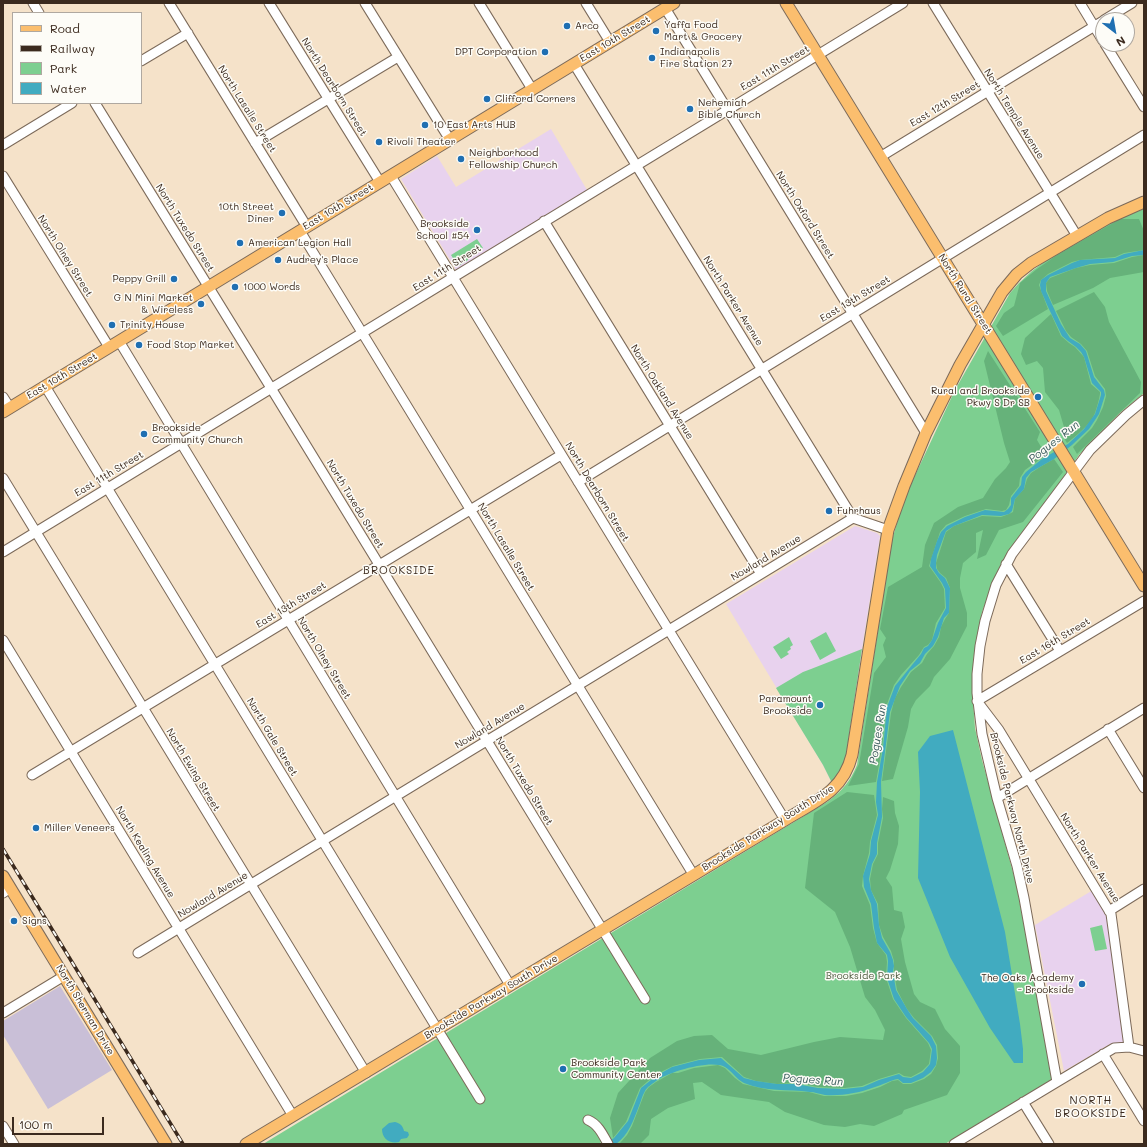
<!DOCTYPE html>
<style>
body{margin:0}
#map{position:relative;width:1147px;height:1147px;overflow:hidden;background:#f5e2c9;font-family:Mali,sans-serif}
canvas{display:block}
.frame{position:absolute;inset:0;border:4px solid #3b2a1e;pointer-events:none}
.legend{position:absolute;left:12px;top:12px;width:130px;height:92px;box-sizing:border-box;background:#fdfcf7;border:1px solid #afa8a0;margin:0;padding:5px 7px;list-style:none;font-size:12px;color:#3b2a1e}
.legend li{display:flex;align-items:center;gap:8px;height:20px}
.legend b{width:20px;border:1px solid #afa8a0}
.north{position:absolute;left:1095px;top:12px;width:40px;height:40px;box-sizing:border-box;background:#fdfcf7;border:1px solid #afa8a0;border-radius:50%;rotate:149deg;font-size:11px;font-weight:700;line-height:16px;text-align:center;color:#3b2a1e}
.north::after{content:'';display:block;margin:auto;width:14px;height:18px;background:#1f6fb2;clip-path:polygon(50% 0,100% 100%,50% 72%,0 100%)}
.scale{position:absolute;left:12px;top:1117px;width:92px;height:18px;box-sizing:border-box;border:2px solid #3b2a1e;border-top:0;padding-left:5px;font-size:12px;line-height:14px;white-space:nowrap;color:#3b2a1e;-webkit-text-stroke:3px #fdfcf7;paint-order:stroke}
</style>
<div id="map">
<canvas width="1147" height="1147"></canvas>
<div class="frame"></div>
<ul class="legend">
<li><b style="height:5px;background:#fbbe6e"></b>Road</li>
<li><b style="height:5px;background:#3b2a1e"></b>Railway</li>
<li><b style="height:11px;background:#7dcf90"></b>Park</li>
<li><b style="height:11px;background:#41abc0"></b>Water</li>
</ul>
<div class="north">N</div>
<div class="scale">100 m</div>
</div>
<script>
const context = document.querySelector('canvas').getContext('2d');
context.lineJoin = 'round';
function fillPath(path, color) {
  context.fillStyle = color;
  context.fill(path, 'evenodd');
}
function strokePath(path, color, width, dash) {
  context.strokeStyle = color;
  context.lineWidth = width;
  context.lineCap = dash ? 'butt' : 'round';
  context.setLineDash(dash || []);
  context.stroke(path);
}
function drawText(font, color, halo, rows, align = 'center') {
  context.font = font + ' Mali,sans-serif';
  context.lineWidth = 3;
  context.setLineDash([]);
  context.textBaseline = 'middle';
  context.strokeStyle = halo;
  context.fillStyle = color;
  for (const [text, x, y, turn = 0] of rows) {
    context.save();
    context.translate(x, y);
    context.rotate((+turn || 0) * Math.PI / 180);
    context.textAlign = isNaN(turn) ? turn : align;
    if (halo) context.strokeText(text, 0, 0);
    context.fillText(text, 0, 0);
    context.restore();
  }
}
fillPath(new Path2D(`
 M551 129 587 190 456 270 401 179 437 156 456 187Z
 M855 526 877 533 880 536 862 649 845 762 832 783 823 765 726 604Z
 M1093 890 1109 917 1124 1042 1110 1044 1064 1071 1035 925Z`), '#e8d2ee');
fillPath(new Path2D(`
 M60 986 112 1070 48 1109 3 1035V1021Z`), '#c9bfd7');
fillPath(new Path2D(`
 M1144 209V393L1121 412 1079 455 1060 482 1015 542 996 575 982 612 974 654 972 685 975 728 982 760 1016 883 1053 1079 945 1144H613L609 1138 598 1144H263L827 802C842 791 850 782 857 765L892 540 904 499 955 390 1010 293 1019 283 1032 271 1055 254 1120 218Z
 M477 239 483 248 470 256 467 261 458 266 451 255Z
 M826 632 836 651 820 660 810 641Z
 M789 637 793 645 790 647 791 649 787 652 789 654 781 659 773 647Z
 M862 649 845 762 840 774 832 783 823 765 776 688 803 672 811 669Z
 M1102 925 1107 949 1095 951 1090 928Z`), '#7dcf90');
fillPath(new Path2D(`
 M1120 219H1139L1144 231V250L1124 253 1115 257 1080 260 1072 262 1048 274 1041 280 1039 285 1048 309 1003 336 996 326 1004 313 1014 306 1020 283 1037 269 1057 255Z
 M1144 255V272L1110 278 1093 288 1053 305 1047 291 1046 283 1050 278 1076 268 1090 265 1114 263 1132 257Z
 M1094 292 1105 307 1109 322 1141 382 1140 393 1077 454 1073 447 1092 428 1097 420 1103 407 1106 396 1105 389 1095 376 1087 351 1081 344 1071 337 1066 331 1056 311Z
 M1051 314 1061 336 1069 343 1075 347 1084 357 1091 384 1100 392V394C1099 400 1097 407 1095 413 1090 425 1077 435 1067 443L1062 435 1064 427 1059 410 1045 392 1043 368 1037 361 1026 365 1021 354 1025 338Z
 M988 351 1040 432 1037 440 1046 455 1025 470 1020 478 1019 486 1011 496 1009 505 1006 510 1002 511 986 509 965 516 946 525 940 532 929 566 934 573 941 583 944 589 945 608 936 623 932 640 928 645 924 647 919 655 901 675 894 685 886 707 882 748 876 782 848 786 859 764 874 673 886 657 883 645 886 638 880 629 888 587 922 567 925 545 934 523 958 507 983 498 995 479 1006 468 1010 462 1004 443 984 361Z
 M1054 459 1063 472 1023 522 999 530 986 555 977 559 983 530 976 533V552L963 563 960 578V588L967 613V626L950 659 934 677 930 686 916 700 911 709 908 727 893 779 882 781 891 713 895 698 901 687 911 672 922 663 927 654 934 646 939 637 941 627 945 619 949 613 950 588 946 578 940 573 937 569 936 563 946 532 954 526 982 516 1001 517 1009 514 1013 512 1015 499 1024 489 1027 479 1031 473 1040 467Z
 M847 792 874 795 877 815 870 842 869 853 863 876 862 886 870 905 873 928 877 943 886 955 887 962 886 978 893 999 906 1018 928 1043 931 1050 929 1064 922 1071 911 1077 904 1076 899 1073 879 1079 862 1086 844 1088 818 1087 796 1083 777 1084 756 1081 744 1077 722 1057 700 1059 673 1066 655 1075 640 1088 626 1122 613 1138 610 1118 618 1093 650 1058 677 1041 694 1036 712 1035 728 1049 761 1055 814 1042 840 1037 883 1040 885 1030 875 1010 865 997 850 947 835 912 805 888 814 813Z
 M883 797 894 801 895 813 899 826 898 844 890 870 886 878 892 887 894 910 902 912 905 927 901 939 905 962 914 994 920 1002 935 1009 945 1029 960 1046V1073L947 1095 904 1110 902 1114 874 1126 860 1124 845 1127 824 1125 785 1112 769 1102 721 1095 702 1082 693 1083 695 1099 668 1108 651 1119 649 1135 640 1144H621L620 1143 627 1135 632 1126 645 1092 649 1087 656 1082 672 1073H678L694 1068 718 1065 725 1068 735 1078 743 1084 774 1091 809 1092 824 1096H846L862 1093 880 1087 892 1081 898 1080 903 1084H911L924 1079 931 1074 936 1066 938 1058 937 1045 932 1036 914 1018 907 1009 897 990 894 972V961L891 951 883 937 879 925 878 904 871 890 870 879 873 864 878 854V843L883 818 882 809Z`), '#66b27a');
fillPath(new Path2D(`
 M1144 250V255L1132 256 1113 262 1090 264 1076 268 1050 277 1046 283V291L1061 324 1070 338 1080 344 1086 351 1094 377 1104 390 1105 395 1099 414 1089 429 1072 445 1054 459 1031 472 1026 478 1024 489 1015 499 1012 511 1009 514 1001 516 982 515 954 526 946 531 937 555 936 563V568L939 573 945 578 950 588 949 613 944 618 938 637 933 646 925 654 920 663 910 671 900 686 890 712 885 752 881 782 882 817 877 843V854L872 864 869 879 871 890 877 904 879 925 882 938 890 952 893 960 894 966 893 972 896 990 907 1009 913 1018 931 1036 936 1046 937 1058 936 1065 931 1072 923 1078 911 1083H903L898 1079C890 1080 883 1085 875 1087 859 1093 842 1096 825 1095 819 1094 815 1092 810 1092 788 1089 765 1092 744 1083 736 1079 732 1071 725 1067 711 1059 668 1072 656 1081 652 1084 647 1087 645 1091 642 1096 641 1101 639 1106 634 1119 628 1136 616 1144H605L614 1138 628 1121 641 1088 656 1076 672 1067 699 1060 721 1058 744 1078 756 1081 777 1084H796L818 1088 844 1089 863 1087 879 1080 899 1074 903 1077 911 1078 923 1072 930 1064 932 1049 929 1043 906 1017 894 999 887 978 888 961 887 955 877 943 874 928 871 904 864 887 863 876 870 854 871 841 878 815 876 802 877 782 883 748 887 707 895 686 921 654 924 648 928 646 932 640 938 623 946 608 945 589 942 583 930 566 931 559 937 541 941 532 947 526 965 517 985 510 1004 512 1008 509 1011 505V498L1021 485 1022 477 1026 472 1042 459 1068 444 1084 429 1095 414 1101 395V392L1092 383 1084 357 1081 352 1076 347 1068 341 1062 336 1048 307 1041 291 1040 285 1041 280 1048 275 1072 263 1080 260 1115 258 1124 254Z
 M953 730 1005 932 1020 1024 1023 1049V1063H1014L990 1028 950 957 918 878 920 792 918 752 930 736Z
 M395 1122C400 1123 403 1126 404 1131L408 1132 409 1135 407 1138 401 1139 399 1142C390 1144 382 1139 382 1129L389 1123Z`), '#41abc0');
const minor = new Path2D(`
 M33 3 39 13
 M169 3 307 227
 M269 3 380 182
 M365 3 450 140
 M479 3 532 89
 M586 3 610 42
 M933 3 1077 236
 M1080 3 1103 41
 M665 8 926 433
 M1104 20 1132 3
 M1105 44 1144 107
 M141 61 188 33
 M574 64 853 518 888 530
 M95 103 271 388 645 999
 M255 143 398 57
 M3 145 72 103
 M880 157 1103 21
 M3 176 109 347
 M391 176 785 820
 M544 221 761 574
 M300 231 693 874
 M119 341 510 985
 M45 386 480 1099
 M3 397 10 408
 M3 478 366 1073
 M578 482 1144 135
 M3 552 903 3
 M1006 564 1060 651
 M3 640 293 1116
 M1108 729 1144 788
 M32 775 561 455
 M997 798 1144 708
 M3 893 10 888
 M1109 911 1144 889
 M138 953 853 518
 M3 1013 64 976
 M1129 1047 1111 914 999 730 977 701 1144 601
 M1103 1054 1144 1121
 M1057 1082 1024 898 1017 866 997 798 982 734 977 693V674L980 646 985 621 996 585 1012 554 1090 450 1126 415 1144 400
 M1023 1102 1049 1144
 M588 1120C598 1124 603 1135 608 1144
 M3 1126 14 1144
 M954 1144 1057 1082 1114 1048 1129 1047 1144 1051`);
const major = new Path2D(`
 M786 3 1144 586
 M3 412 674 3
 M3 876 166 1144
 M246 1144 785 820C814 802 843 792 852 755L888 530 904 486 926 433 960 365 1002 292 1017 274 1031 263 1108 218 1144 202`);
strokePath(minor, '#7c6a5a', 11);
strokePath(major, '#7c6a5a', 13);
strokePath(minor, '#fff', 9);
strokePath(major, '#fbbe6e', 11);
const rail = new Path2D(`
 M3 849 183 1144`);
strokePath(rail, '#3b2a1e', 3.5);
strokePath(rail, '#fdfcf7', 2, [6]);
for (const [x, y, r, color] of [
 [567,26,4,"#1f6fb2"],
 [656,31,4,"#1f6fb2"],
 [545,52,4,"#1f6fb2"],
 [652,58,4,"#1f6fb2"],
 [487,99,4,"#1f6fb2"],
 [690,109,4,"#1f6fb2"],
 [425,125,4,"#1f6fb2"],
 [379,142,4,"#1f6fb2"],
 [461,159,4,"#1f6fb2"],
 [282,213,4,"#1f6fb2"],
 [477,230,4,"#1f6fb2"],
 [240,243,4,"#1f6fb2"],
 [278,260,4,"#1f6fb2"],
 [174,279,4,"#1f6fb2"],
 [235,287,4,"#1f6fb2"],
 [201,304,4,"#1f6fb2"],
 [112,325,4,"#1f6fb2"],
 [139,345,4,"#1f6fb2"],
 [1038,397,4,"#1f6fb2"],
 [144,434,4,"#1f6fb2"],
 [829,511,4,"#1f6fb2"],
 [820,705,4,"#1f6fb2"],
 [36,828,4,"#1f6fb2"],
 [14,921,4,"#1f6fb2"],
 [1082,984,4,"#1f6fb2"],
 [563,1069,4,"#1f6fb2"]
]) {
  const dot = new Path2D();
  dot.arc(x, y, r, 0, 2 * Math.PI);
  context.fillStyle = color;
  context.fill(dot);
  strokePath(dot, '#fdfcf7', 1.5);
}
drawText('10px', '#3b2a1e', '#fdfcf7', [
 ["Yaffa Food",664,25],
 ["Mart & Grocery",664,37],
 ["Arco",575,26],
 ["DPT Corporation",537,52,"right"],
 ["Indianapolis",660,52],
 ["Fire Station 27",660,64],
 ["Clifford Corners",495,99],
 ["Nehemiah",698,103],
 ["Bible Church",698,115],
 ["10 East Arts HUB",433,125],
 ["Rivoli Theater",387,142],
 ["Neighborhood",469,153],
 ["Fellowship Church",469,165],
 ["10th Street",274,207,"right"],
 ["Diner",274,219,"right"],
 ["Brookside",469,224,"right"],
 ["School #54",469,236,"right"],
 ["American Legion Hall",248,243],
 ["Audrey's Place",286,260],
 ["Peppy Grill",166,279,"right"],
 ["1000 Words",243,287],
 ["G N Mini Market",193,298,"right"],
 ["& Wireless",193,310,"right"],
 ["Trinity House",120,325],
 ["Food Stop Market",147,345],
 ["Rural and Brookside",1030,391,"right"],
 ["Pkwy S Dr SB",1030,403,"right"],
 ["Brookside",152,428],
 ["Community Church",152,440],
 ["Fuhrhaus",837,511],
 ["Paramount",812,699,"right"],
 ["Brookside",812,711,"right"],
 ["Miller Veneers",44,828],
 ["Signs",22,921],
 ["The Oaks Academy",1074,978,"right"],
 ["- Brookside",1074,990,"right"],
 ["Brookside Park",571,1063],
 ["Community Center",571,1075]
], 'left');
drawText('10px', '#3b2a1e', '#fdfcf7', [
 ["East 10th Street",615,39,-31],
 ["East 11th Street",775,68,-31],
 ["North Dearborn Street",334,87,58],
 ["East 12th Street",945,104,-31],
 ["North Lasalle Street",247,109,58],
 ["North Temple Avenue",1014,114,58],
 ["East 10th Street",338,207,-31],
 ["North Oxford Street",805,215,58],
 ["North Tuxedo Street",185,228,58],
 ["North Olney Street",65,256,58],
 ["East 11th Street",447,268,-32],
 ["North Rural Street",965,294,58],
 ["East 13th Street",855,299,-31],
 ["North Parker Avenue",733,301,58],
 ["East 10th Street",62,376,-31],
 ["North Oakland Avenue",662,392,58],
 ["East 11th Street",109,474,-31],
 ["North Dearborn Street",597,492,59],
 ["North Tuxedo Street",355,504,59],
 ["North Lasalle Street",506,547,59],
 ["Nowland Avenue",766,558,-31],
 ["East 13th Street",291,605,-31],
 ["East 16th Street",1055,641,-31],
 ["North Olney Street",324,658,59],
 ["Nowland Avenue",490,726,-31],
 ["North Gale Street",272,737,59],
 ["North Ewing Street",193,770,59],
 ["North Tuxedo Street",524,781,59],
 ["Brookside Parkway North Drive",1012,808,76],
 ["Brookside Parkway South Drive",768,828,-32],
 ["North Kealing Avenue",145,852,59],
 ["North Parker Avenue",1090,858,58],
 ["Nowland Avenue",213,895,-31],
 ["Brookside Parkway South Drive",491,997,-31],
 ["North Sherman Drive",85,1010,59]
]);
drawText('10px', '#4f5c40', '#fdfcf7', [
 ["Brookside Park",863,976]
]);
drawText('italic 11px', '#3d5e5f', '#fdfcf7', [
 ["Pogues Run",1054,442,-38],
 ["Pogues Run",878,734,-81],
 ["Pogues Run",813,1080,4]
]);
context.letterSpacing = '1px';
drawText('11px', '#3b2a1e', '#fdfcf7', [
 ["BROOKSIDE",399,571],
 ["NORTH",1091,1101],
 ["BROOKSIDE",1091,1114]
]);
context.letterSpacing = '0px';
</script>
